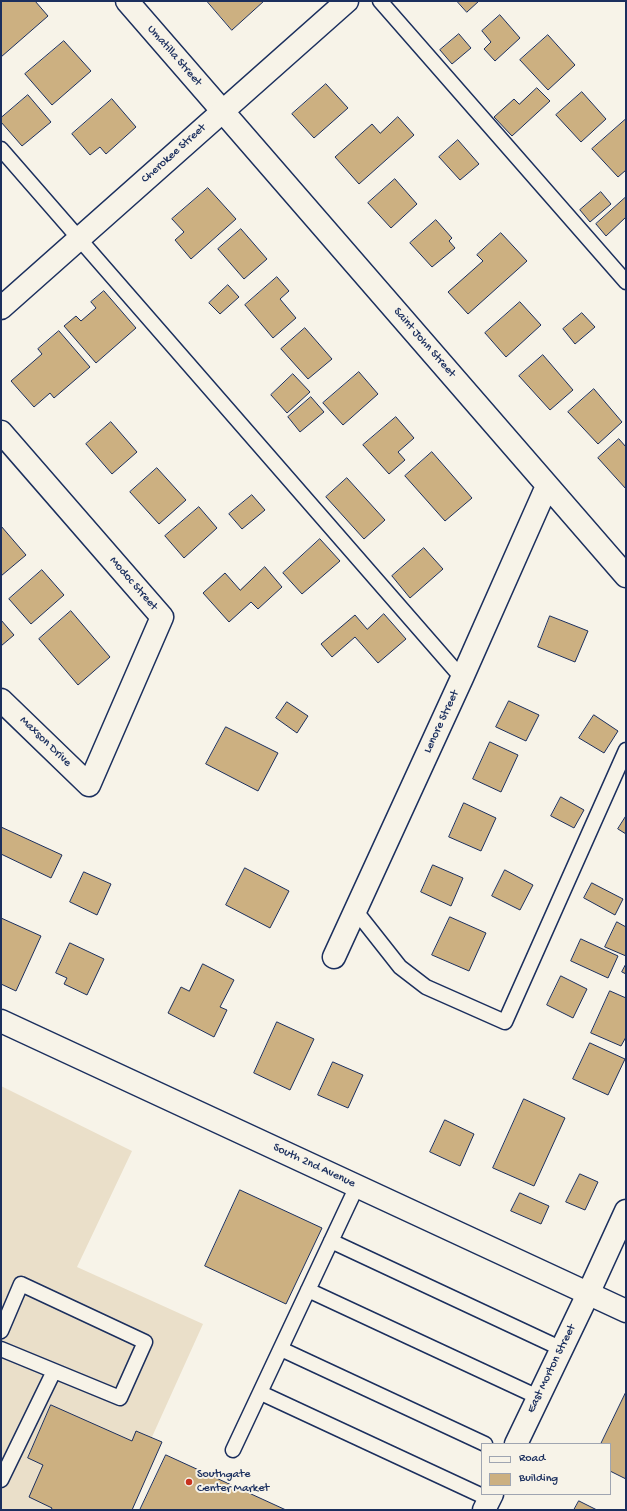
<!DOCTYPE html>
<style>
body{margin:0}
#map{position:relative;width:627px;height:1511px;overflow:hidden;background:#f7f3e8;font-family:"Gochi Hand",sans-serif}
canvas{display:block}
.frame{position:absolute;inset:0;border:2px solid #1b2f5e;pointer-events:none}
.legend{position:absolute;left:481px;top:1443px;width:130px;height:52px;box-sizing:border-box;background:#f7f3e8;border:1px solid #9fa5b1;margin:0;padding:5px 7px;list-style:none;font-size:12px;color:#1b2f5e}
.legend li{display:flex;align-items:center;gap:8px;height:20px}
.legend b{width:20px;border:1px solid #9fa5b1}
</style>
<div id="map">
<canvas width="627" height="1511"></canvas>
<div class="frame"></div>
<ul class="legend">
<li><b style="height:5px;background:#f7f3e8"></b>Road</li>
<li><b style="height:11px;background:#ccb081"></b>Building</li>
</ul>
</div>
<script>
const context = document.querySelector('canvas').getContext('2d');
context.lineJoin = 'round';
function fillPath(path, color) {
  context.fillStyle = color;
  context.fill(path, 'evenodd');
}
function strokePath(path, color, width, dash) {
  context.strokeStyle = color;
  context.lineWidth = width;
  context.lineCap = dash ? 'butt' : 'round';
  context.setLineDash(dash || []);
  context.stroke(path);
}
function drawText(font, color, halo, rows, align = 'center') {
  context.font = font + ' "Gochi Hand",sans-serif';
  context.lineWidth = 4;
  context.setLineDash([]);
  context.textBaseline = 'middle';
  context.strokeStyle = halo;
  context.fillStyle = color;
  for (const [text, x, y, turn = 0] of rows) {
    context.save();
    context.translate(x, y);
    context.rotate((+turn || 0) * Math.PI / 180);
    context.textAlign = isNaN(turn) ? turn : align;
    if (halo) context.strokeText(text, 0, 0);
    context.fillText(text, 0, 0);
    context.restore();
  }
}
fillPath(new Path2D(`
 M1 1086 132 1151 77 1267 203 1324 119 1510H1Z`), '#eadfc9');
const building = new Path2D(`
 M1 1H35L48 16 1 57Z
 M207 1H264L232 30Z
 M457 1H479L467 12Z
 M500 15 520 38 495 61 484 49 491 42 482 31Z
 M459 34 471 48 452 64 440 50Z
 M548 35 575 65 548 90 520 60Z
 M64 41 91 71 52 105 25 74Z
 M326 84 348 108 314 138 292 114Z
 M537 88 550 101 512 136 494 117 514 99 519 104Z
 M582 92 606 119 581 142 556 115Z
 M28 95 51 122 22 146 1 122V118Z
 M112 99 136 127 106 154 100 147 90 155 72 134Z
 M398 117 414 135 359 184 335 157 372 124 380 133Z
 M626 119V170L618 177 592 149Z
 M458 140 479 164 460 180 439 157Z
 M395 179 417 204 391 228 368 203Z
 M208 188 236 219 191 259 175 240 184 232 172 219Z
 M601 192 611 204 590 222 580 210Z
 M626 197V217L606 236 596 224Z
 M436 220 452 238 449 241 455 248 432 267 410 243Z
 M241 229 267 259 244 279 218 249Z
 M501 233 527 261 468 314 448 292 483 261 477 255Z
 M277 277 289 291 280 299 296 318 273 338 245 305Z
 M228 285 239 297 220 314 209 303Z
 M104 291 136 328 96 363 64 326 76 316 81 321 96 308 91 302Z
 M520 302 541 325 506 357 485 333Z
 M582 313 595 327 575 344 563 329Z
 M305 328 332 359 308 379 281 349Z
 M59 331 90 367 54 398 50 393 34 407 11 381 42 354 38 349Z
 M543 355 573 390 550 410 519 376Z
 M359 372 378 394 343 425 323 403Z
 M293 374 310 392 287 413 271 395Z
 M594 389 622 422 598 444 568 412Z
 M311 397 324 412 300 432 288 417Z
 M396 417 414 438 398 452 405 460 389 474 363 445Z
 M111 422 137 452 112 474 86 444Z
 M619 439 626 447V489L598 458Z
 M432 452 472 498 445 521 405 476Z
 M157 468 186 500 159 524 130 492Z
 M347 478 385 520 364 539 326 497Z
 M252 495 265 510 242 529 229 514Z
 M199 507 217 528 184 558 165 536Z
 M1 526 26 555 1 576Z
 M320 539 340 561 302 594 283 573Z
 M424 548 443 569 410 598 392 576Z
 M265 567 282 587 258 609 251 602 229 622 203 593 225 573 240 590Z
 M42 570 64 595 31 624 9 599Z
 M71 611 110 657 78 685 39 639Z
 M384 614 406 639 378 663 355 637 332 657 321 644 355 615 367 629Z
 M550 616 588 631 575 662 538 647Z
 M1 620 14 635 1 646Z
 M509 701 539 715 526 741 496 727Z
 M287 702 308 716 297 733 276 718Z
 M594 715 618 731 604 753 579 738Z
 M226 727 278 753 258 791 206 764Z
 M490 742 518 755 501 792 473 779Z
 M561 797 584 810 574 828 551 816Z
 M464 803 496 818 481 851 449 837Z
 M626 816V834L618 829Z
 M1 827 62 855 51 878 1 854Z
 M433 865 463 878 451 906 421 892Z
 M245 868 289 891 270 928 226 905Z
 M505 870 533 885 520 910 492 896Z
 M84 872 111 884 97 915 70 902Z
 M592 883 623 899 615 915 584 898Z
 M450 917 486 933 469 971 432 955Z
 M1 918 41 936 16 991 1 984Z
 M617 922 626 927V956L605 947Z
 M581 939 618 956 608 978 571 961Z
 M70 943 104 959 87 995 64 984 67 978 56 973Z
 M203 964 234 980 220 1007 227 1010 214 1037 168 1013 181 987 189 991Z
 M626 964V974L622 972Z
 M561 976 587 989 573 1018 547 1005Z
 M610 991 626 998V1037L621 1046 591 1033Z
 M277 1022 314 1039 290 1090 254 1073Z
 M590 1043 625 1059 608 1095 573 1079Z
 M333 1062 363 1075 348 1108 318 1095Z
 M524 1099 565 1118 534 1186 493 1168Z
 M445 1120 474 1134 460 1166 430 1152Z
 M580 1174 598 1182 585 1210 566 1202Z
 M240 1190 322 1228 286 1304 205 1266Z
 M520 1193 549 1206 541 1224 511 1211Z
 M626 1392V1479L610 1471V1444H601Z
 M51 1405 132 1441 136 1431 162 1442 132 1510H51L52 1508 29 1497 43 1465 28 1458Z
 M166 1455 286 1510H140Z
 M579 1501 597 1510H574Z`);
fillPath(building, '#ccb081');
strokePath(building, '#1b2f5e', 1);
const service = new Path2D(`
 M380 1 626 282
 M1 149 462 678
 M355 910 400 967 426 987 505 1022 626 750
 M331 1241 562 1349
 M308 1290 538 1397
 M1 1331 21 1284 145 1342 120 1398 1 1349
 M281 1349 485 1444
 M261 1393 489 1499
 M233 1450 357 1186
 M1 1480 54 1371`);
const minor = new Path2D(`
 M127 1 626 576
 M1 432 162 617 89 785 1 700
 M334 957 462 678 547 486
 M516 1444 588 1294 626 1211
 M484 1510 492 1494`);
const tertiary = new Path2D(`
 M1 308 347 1`);
const secondary = new Path2D(`
 M1 1021 626 1311`);
strokePath(service, '#1b2f5e', 17);
strokePath(minor, '#1b2f5e', 25);
strokePath(tertiary, '#1b2f5e', 25);
strokePath(secondary, '#1b2f5e', 25);
strokePath(service, '#f7f3e8', 14);
strokePath(minor, '#f7f3e8', 22);
strokePath(tertiary, '#f7f3e8', 22);
strokePath(secondary, '#f7f3e8', 22);
for (const [x, y, r, color] of [
 [189,1482,4,"#c8321e"]
]) {
  const dot = new Path2D();
  dot.arc(x, y, r, 0, 2 * Math.PI);
  context.fillStyle = color;
  context.fill(dot);
  strokePath(dot, '#f7f3e8', 1.5);
}
drawText('12px', '#1b2f5e', '#f7f3e8', [
 ["Umatilla Street",174,56,49],
 ["Cherokee Street",174,154,-42],
 ["Saint John Street",424,343,49],
 ["Modoc Street",133,584,49],
 ["Lenore Street",442,722,-65],
 ["Maxson Drive",45,742,44],
 ["South 2nd Avenue",314,1166,25],
 ["East Morton Street",552,1369,-64]
]);
drawText('12px', '#1b2f5e', '#f7f3e8', [
 ["Southgate",197,1475],
 ["Center Market",197,1489]
], 'left');
</script>
